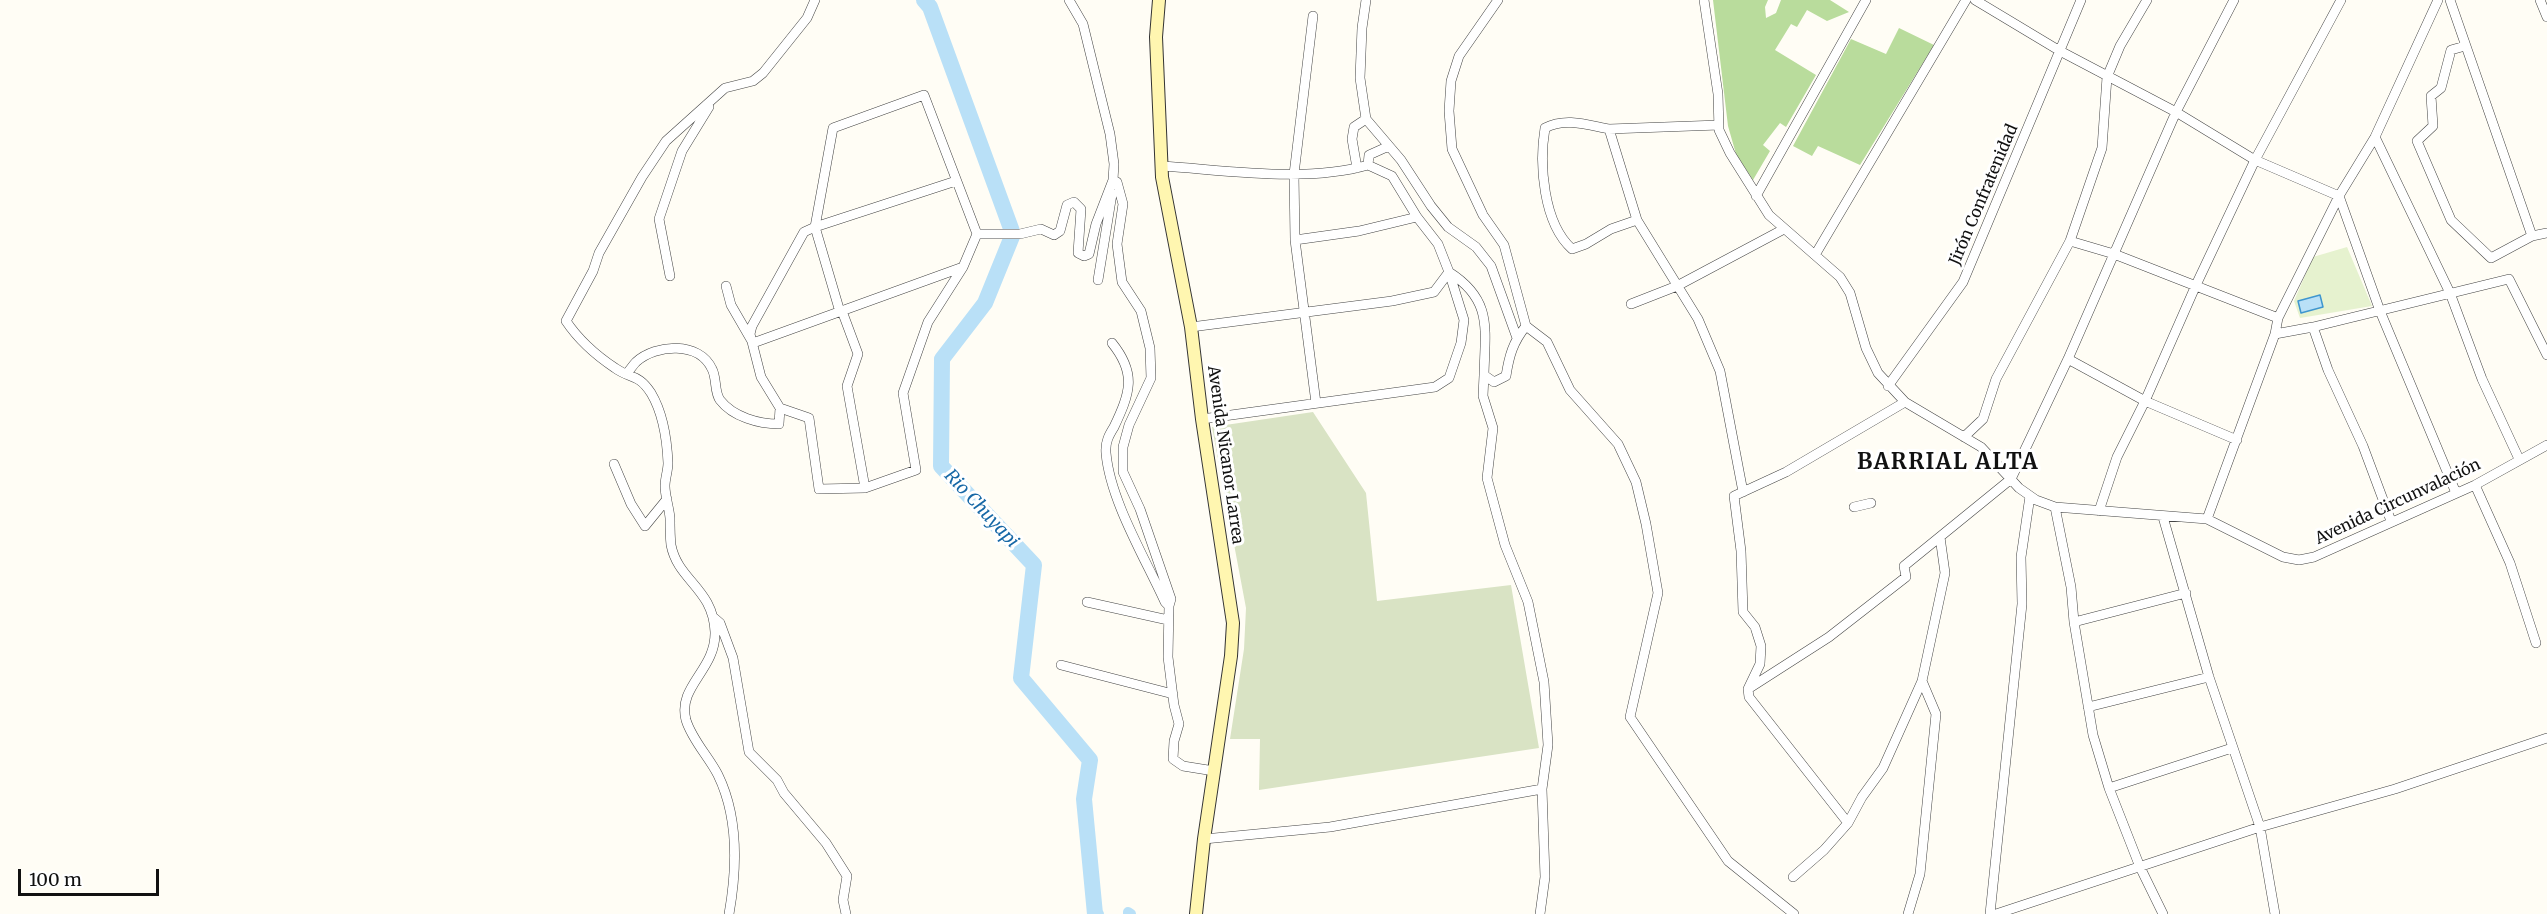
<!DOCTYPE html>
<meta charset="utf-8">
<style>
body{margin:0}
#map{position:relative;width:2547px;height:914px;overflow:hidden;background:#fffdf5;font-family:Merriweather,serif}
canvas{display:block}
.scale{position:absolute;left:18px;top:869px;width:141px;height:27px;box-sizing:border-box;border:3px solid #111;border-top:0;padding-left:8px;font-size:18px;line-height:21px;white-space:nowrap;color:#111;-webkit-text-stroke:4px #fff;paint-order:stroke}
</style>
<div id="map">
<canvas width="2547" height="914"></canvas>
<div class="scale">100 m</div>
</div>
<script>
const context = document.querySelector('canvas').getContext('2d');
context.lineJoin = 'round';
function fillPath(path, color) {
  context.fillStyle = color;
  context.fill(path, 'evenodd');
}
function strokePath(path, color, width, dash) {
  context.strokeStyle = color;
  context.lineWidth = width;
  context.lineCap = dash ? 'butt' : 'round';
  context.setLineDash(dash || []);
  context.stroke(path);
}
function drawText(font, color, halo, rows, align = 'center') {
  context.font = font + ' Merriweather,serif';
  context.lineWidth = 6;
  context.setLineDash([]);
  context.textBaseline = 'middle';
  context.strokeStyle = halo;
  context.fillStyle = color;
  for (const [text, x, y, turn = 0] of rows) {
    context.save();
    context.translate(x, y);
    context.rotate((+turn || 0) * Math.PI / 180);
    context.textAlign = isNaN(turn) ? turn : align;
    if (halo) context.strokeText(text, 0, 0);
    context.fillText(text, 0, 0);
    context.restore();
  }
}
fillPath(new Path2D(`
 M1713 0H1768L1765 7 1766 18 1776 13 1781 0H1830L1849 12 1827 21 1807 10 1797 27 1791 24 1775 50 1816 75 1786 127 1780 123 1763 145 1770 151 1753 180 1736 154 1728 126Z
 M1899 28 1934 45 1860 165 1818 146 1812 156 1793 146 1851 39 1886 54Z`), '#b9dc9c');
fillPath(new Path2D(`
 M1313 412 1366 493 1377 601 1511 585 1539 748 1259 790 1260 739H1230L1244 649 1246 608 1212 427Z`), '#d9e3c4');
fillPath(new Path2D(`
 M2347 247 2372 306 2300 318 2294 301 2313 257Z`), '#e6f2cf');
const water = new Path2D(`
 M2320 295 2323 307 2301 313 2298 301Z`);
fillPath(water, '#b9e0f7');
strokePath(water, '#3f96cf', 1.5);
strokePath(new Path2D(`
 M1095 910 1099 914
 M1128 914V912L1131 914`), '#b9e0f7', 10);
strokePath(new Path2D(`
 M924 0 930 7 1013 234 985 303 942 359 941 466 1034 565 1021 678 1090 760 1084 799 1095 914`), '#b9e0f7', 16);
const minor = new Path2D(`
 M1366 0 1362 28 1360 78 1366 119 1401 160 1431 206 1448 227 1476 247 1491 266 1517 338
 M1498 0 1459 56 1451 81 1449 111 1452 149 1483 215 1504 245 1526 326
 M1704 0 1718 94 1719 130 1730 153 1769 215 1840 277 1850 293 1866 348 1878 373 1905 402 1981 447 2019 488 2036 500 2055 507 2207 519 2283 557 2299 560 2314 557 2475 485 2547 445
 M1975 0 2060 51 2176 112 2255 160 2339 196 2380 311 2456 493
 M2450 0 2532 236
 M2540 0 2547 17
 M1313 16 1294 174 1295 240 1316 403
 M2465 46 2451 50 2441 88 2431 96 2433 126 2417 141 2451 220 2491 258 2532 236 2547 233
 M1609 129 1719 125
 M2375 137 2450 293 2482 379 2519 459
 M1162 166C1225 170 1307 183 1368 165L1369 155 1389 146
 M1357 168 1352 139 1354 127 1366 119
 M1113 180 1117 182 1123 204 1117 244 1122 282 1141 311 1150 348 1151 378 1129 425 1123 447V472L1140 509 1171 599 1169 606
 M1756 196 1866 0
 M1637 220 1611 229 1586 244 1572 249C1543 223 1539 164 1545 128 1565 117 1588 125 1609 129L1637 220 1698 319 1720 371 1743 492
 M977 234H1020L1041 229 1054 235 1060 231 1067 205 1074 202 1081 209 1078 253 1084 256 1089 254 1096 224 1113 180 1114 164 1110 134 1083 24 1069 0
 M1295 240 1359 231 1417 217
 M2070 241 2114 254 2278 318
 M1815 255 1966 0
 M1449 272C1493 300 1485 329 1484 375L1494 382 1506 376C1509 356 1513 342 1526 326L1547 342 1570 390 1618 444 1636 482 1646 524 1658 593 1630 717 1728 861 1794 914
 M670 276 659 219 682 151 709 107
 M1098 280 1112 194
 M1631 304 1677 286 1784 229
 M840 312 815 227 956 181
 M1191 327 1392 301 1434 292 1449 272 1438 244 1417 217 1392 176 1368 165
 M2313 327 2328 370 2363 446 2391 521
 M2275 334 2313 327 2509 279 2547 355
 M1112 343C1137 374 1130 393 1114 427 1109 435 1105 442 1106 453 1110 500 1145 558 1165 602L1169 606 1168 657 1174 705 1179 724 1174 741 1173 759 1183 766 1214 771
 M2068 359 2145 401 2237 440
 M627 373C630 370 633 365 636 362 656 344 699 341 712 369 717 378 714 392 720 400 733 417 759 424 779 424L780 408 761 377 750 334 752 326 804 232 815 227 833 128 924 95 977 234 963 267 753 343 731 305 726 286
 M1484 375 1483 396 1493 428 1487 478 1505 545 1528 602 1544 682 1548 745 1542 789 1545 877 1540 914
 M1888 386 1963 282 2081 0
 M780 408 809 418 819 489 865 488 847 386 858 354 842 311
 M1202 419 1435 387 1449 378 1461 343 1464 320 1449 272
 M1964 437 1983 419 1996 379 2070 241 2102 148 2107 77 2120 46 2147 0
 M614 464 631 504 645 526 667 499
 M2475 485 2510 563 2536 643
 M865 488 916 470 903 393 928 322 963 267
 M1854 507 1871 503
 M2055 507 2071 587 2074 622 2093 735 2109 788 2140 867 2163 914
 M2099 511 2117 457 2145 401 2196 285 2255 160 2341 0
 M2163 517 2209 677 2260 827 2275 914
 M2207 519 2275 334 2278 318 2339 196 2375 137 2438 0
 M1087 602 1168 620
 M713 617 720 623 733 658 749 752 777 780 784 793 826 843 847 876 843 900 846 914
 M2074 622 2186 593
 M1061 665 1173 694
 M1748 689 1829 637 1906 577 1904 566 2011 479 2068 359 2176 112 2234 0
 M2088 707 2209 677
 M2109 788 2232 748
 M1848 823 1749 697 1748 689 1760 664 1761 646 1755 627 1743 612 1741 551 1734 496 1786 472 1905 402
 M1204 839 1330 827 1542 789
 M1793 877 1824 850 1848 823 1862 797 1883 768 1922 681 1945 573 1940 537
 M729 914C737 869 739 818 718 775 709 757 692 740 686 720 677 686 716 670 715 632 713 588 678 581 671 545 670 536 670 526 670 518 669 507 665 496 665 486 665 478 668 471 668 463 667 440 663 413 651 393 638 373 630 379 615 368 597 356 578 339 566 321L593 271 599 253 642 177 666 141 725 88 753 81 763 73 807 18 815 0
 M1908 914 1920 874 1936 714 1922 681
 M1990 914 2022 604 2021 557 2030 496
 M1996 914 2260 827 2395 789 2547 738`);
const secondary = new Path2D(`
 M1159 0 1156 37 1162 177 1191 327 1202 419 1233 623 1231 656 1204 839 1196 914`);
strokePath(minor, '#444', 10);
strokePath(secondary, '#333', 14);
strokePath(minor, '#fff', 9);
strokePath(secondary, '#fff6b0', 12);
drawText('16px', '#111', '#fff', [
 ["Jirón Confratenidad",1984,195,-67],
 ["Avenida Nicanor Larrea",1225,455,82],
 ["Avenida Circunvalación",2398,502,-25]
]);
drawText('italic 18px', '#1768a6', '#fff', [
 ["Rio Chuyapi",981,509,47]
]);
context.letterSpacing = '1.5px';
drawText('bold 22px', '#111', '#fff', [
 ["BARRIAL ALTA",1948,463]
]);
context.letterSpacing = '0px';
</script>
